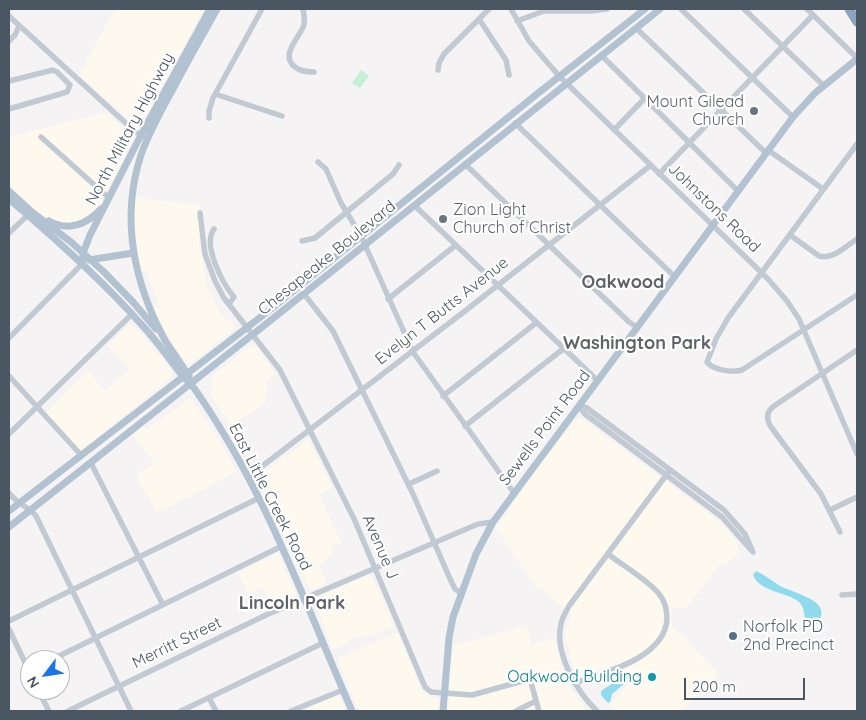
<!DOCTYPE html>
<style>
body{margin:0}
#map{position:relative;width:866px;height:720px;overflow:hidden;background:#f5f3f3;font-family:Quicksand,sans-serif}
canvas{display:block}
.frame{position:absolute;inset:0;border:10px solid #4a5661;pointer-events:none}
.north{position:absolute;left:20px;top:650px;width:50px;height:50px;box-sizing:border-box;background:#fff;border:1px solid #b7bbc0;border-radius:50%;rotate:239deg;font-size:14px;font-weight:700;line-height:20px;text-align:center;color:#4a5661}
.north::after{content:'';display:block;margin:auto;width:18px;height:22px;background:#1a73e8;clip-path:polygon(50% 0,100% 100%,50% 72%,0 100%)}
.scale{position:absolute;left:684px;top:678px;width:121px;height:22px;box-sizing:border-box;border:2px solid #4a5661;border-top:0;padding-left:6px;font-size:15px;line-height:18px;white-space:nowrap;color:#4a5661;-webkit-text-stroke:4px #fff;paint-order:stroke}
</style>
<div id="map">
<canvas width="866" height="720"></canvas>
<div class="frame"></div>
<div class="north">N</div>
<div class="scale">200 m</div>
</div>
<script>
const context = document.querySelector('canvas').getContext('2d');
context.lineJoin = 'round';
function fillPath(path, color) {
  context.fillStyle = color;
  context.fill(path, 'evenodd');
}
function strokePath(path, color, width, dash) {
  context.strokeStyle = color;
  context.lineWidth = width;
  context.lineCap = dash ? 'butt' : 'round';
  context.setLineDash(dash || []);
  context.stroke(path);
}
function drawText(font, color, halo, rows, align = 'center') {
  context.font = font + ' Quicksand,sans-serif';
  context.lineWidth = 4.5;
  context.setLineDash([]);
  context.textBaseline = 'middle';
  context.strokeStyle = halo;
  context.fillStyle = color;
  for (const [text, x, y, turn = 0] of rows) {
    context.save();
    context.translate(x, y);
    context.rotate((+turn || 0) * Math.PI / 180);
    context.textAlign = isNaN(turn) ? turn : align;
    if (halo) context.strokeText(text, 0, 0);
    context.fillText(text, 0, 0);
    context.restore();
  }
}
fillPath(new Path2D(`
 M115 9H204L139 128 79 75Z
 M106 112 133 139 103 201 87 217 75 224 55 221 39 213 9 187V137Z
 M133 197 199 205V244L206 280 204 281 220 312 226 320H230L235 328 189 365 174 346 152 308 159 304 146 271 139 272 134 235Z
 M130 324 138 330 171 370 172 377 80 451 46 413 88 370 105 391 130 368 107 346Z
 M248 347H256L276 374 268 380 265 404 231 425 212 397V376Z
 M191 398 218 438 237 472 157 513 136 476 154 463 133 435 144 427 147 429Z
 M578 418H581L712 516 723 525 738 543V555L724 564 719 565 687 607 671 609 672 627 679 632 719 673 681 711H616L610 704 629 683 621 673 616 664 579 676 576 674 567 645 565 630 572 614 548 596 549 593 540 587 537 589 496 528 544 459Z
 M308 439 333 488 319 495 342 543 331 547 333 551 320 566 327 583 310 590 257 478 285 456 297 478 286 456Z
 M278 553 297 597 273 608 263 587 248 594 238 573Z
 M371 574 394 627 369 636 351 638 349 642 333 650 313 599Z
 M527 625 531 644 554 638 565 677 572 690 587 711H536L535 708 523 711H448L453 646Z
 M398 633 421 689 425 694 435 697 438 700V711H359L337 658Z
 M338 694 345 711H303Z`), '#fdf9ef');
fillPath(new Path2D(`
 M361 70 369 76 360 88 352 83Z`), '#c3f1d5');
fillPath(new Path2D(`
 M756 571C765 575 772 581 780 586 796 594 839 602 814 627L807 626C803 619 806 610 800 603 790 592 760 593 753 575Z
 M625 680V683L612 694 610 702 608 703 601 695V691L613 683Z`), '#90daee');
const highway = new Path2D(`
 M849 9 857 22`);
strokePath(highway, '#7690ad', 9);
strokePath(new Path2D(`
 M303 9C304 14 305 19 304 25 300 37 279 55 295 67 300 71 307 72 314 72
 M511 9 529 41 559 76 768 279 787 301 799 319 857 454
 M681 9 793 117
 M744 9 824 86
 M807 9 857 58
 M9 16 131 128 143 137
 M479 19 506 60 509 75
 M517 21 544 11H591L607 9
 M636 28 766 153
 M9 41 15 35 19 26
 M601 55 738 191
 M438 70 439 63 444 54 489 9
 M9 81 53 70 57 72 70 85 67 92 9 109
 M215 94 282 116
 M209 118V111L213 98 262 9
 M515 123 675 277
 M614 130 645 98
 M41 137 109 198
 M857 144 728 318 716 339 707 362C713 370 732 373 742 370L857 295
 M768 150 823 189
 M318 162 326 169 341 203 361 236 413 352 514 493
 M465 164 629 322 635 326H638
 M659 174 813 15
 M414 205 598 381
 M200 213 205 254 215 281 224 298 280 370 355 521 425 687 431 692 472 695 530 679 539 711
 M214 229C202 245 223 284 234 297L229 304
 M9 233 30 213
 M790 235 819 256C833 260 846 246 857 239
 M302 241 315 238 393 174 399 165
 M304 294 333 331 413 494 451 581 455 589 461 593
 M388 299 456 245
 M9 338 82 264
 M9 376 81 455
 M443 396 536 323
 M579 406 587 408 724 510 745 534 753 552
 M579 406 585 414 722 517 751 550
 M465 426 563 349
 M9 434 132 314
 M91 463 163 605
 M248 477 465 311 651 165
 M409 484 437 471
 M9 493C18 505 28 506 36 516L131 711
 M830 510 857 497
 M840 532 821 494 771 427C766 419 766 412 774 406L857 350
 M842 595 857 594
 M9 621 259 498
 M9 629 30 673
 M51 660 282 546
 M574 683C604 673 665 658 667 619 667 610 665 601 659 594 649 581 622 565 608 554
 M38 690 49 711
 M209 698 216 711
 M68 711 266 615 478 524 493 522
 M181 711 323 643
 M291 711 343 690
 M516 711 536 701
 M597 711C577 692 554 653 561 624 562 617 566 612 569 606L670 470`), '#c1cad2', 5.5);
strokePath(new Path2D(`
 M9 191 32 212 71 242 104 272 133 302 156 329
 M9 199C55 238 101 279 141 324 156 340 168 357 181 374 185 379 190 383 194 388 264 487 304 601 352 711
 M49 221C69 232 87 224 101 209
 M89 260 133 253
 M82 264 83 253 90 235 141 135 210 9
 M164 339 189 376
 M166 342C134 284 120 219 141 155 149 132 161 111 173 89 187 62 202 36 217 9
 M9 511 271 309 537 94 645 9
 M9 527 266 324 660 9
 M443 711 449 638 453 617 476 554 493 522 793 117 815 93 857 59`), '#b3c2d1', 7);
strokePath(highway, '#8ba5c1', 8);
for (const [x, y, r, color] of [
 [754,111,5,"#6b7280"],
 [443,219,5,"#6b7280"],
 [733,636,5,"#5c6f8a"],
 [652,677,5,"#0f9aa8"]
]) {
  const dot = new Path2D();
  dot.arc(x, y, r, 0, 2 * Math.PI);
  context.fillStyle = color;
  context.fill(dot);
  strokePath(dot, '#fff', 2);
}
drawText('16px', '#5b616d', '#fff', [
 ["Mount Gilead",744,102],
 ["Church",744,120],
 ["Zion Light",453,210,"left"],
 ["Church of Christ",453,228,"left"]
], 'right');
drawText('16px', '#4a5661', '#fff', [
 ["North Military Highway",130,129,-62],
 ["Johnstons Road",714,208,44],
 ["Chesapeake Boulevard",327,258,-39],
 ["Evelyn T Butts Avenue",442,311,-38],
 ["Sewells Point Road",545,428,-53],
 ["East Little Creek Road",270,497,63],
 ["Avenue J",380,547,67],
 ["Merritt Street",177,643,-26]
]);
drawText('16px', '#4e5e75', '#fff', [
 ["Norfolk PD",743,627],
 ["2nd Precinct",743,645]
], 'left');
drawText('16px', '#0d838f', '#fff', [
 ["Oakwood Building",642,677]
], 'right');
drawText('bold 18px', '#5f6368', '#fff', [
 ["Oakwood",623,283],
 ["Washington Park",637,344],
 ["Lincoln Park",292,604]
]);
</script>
